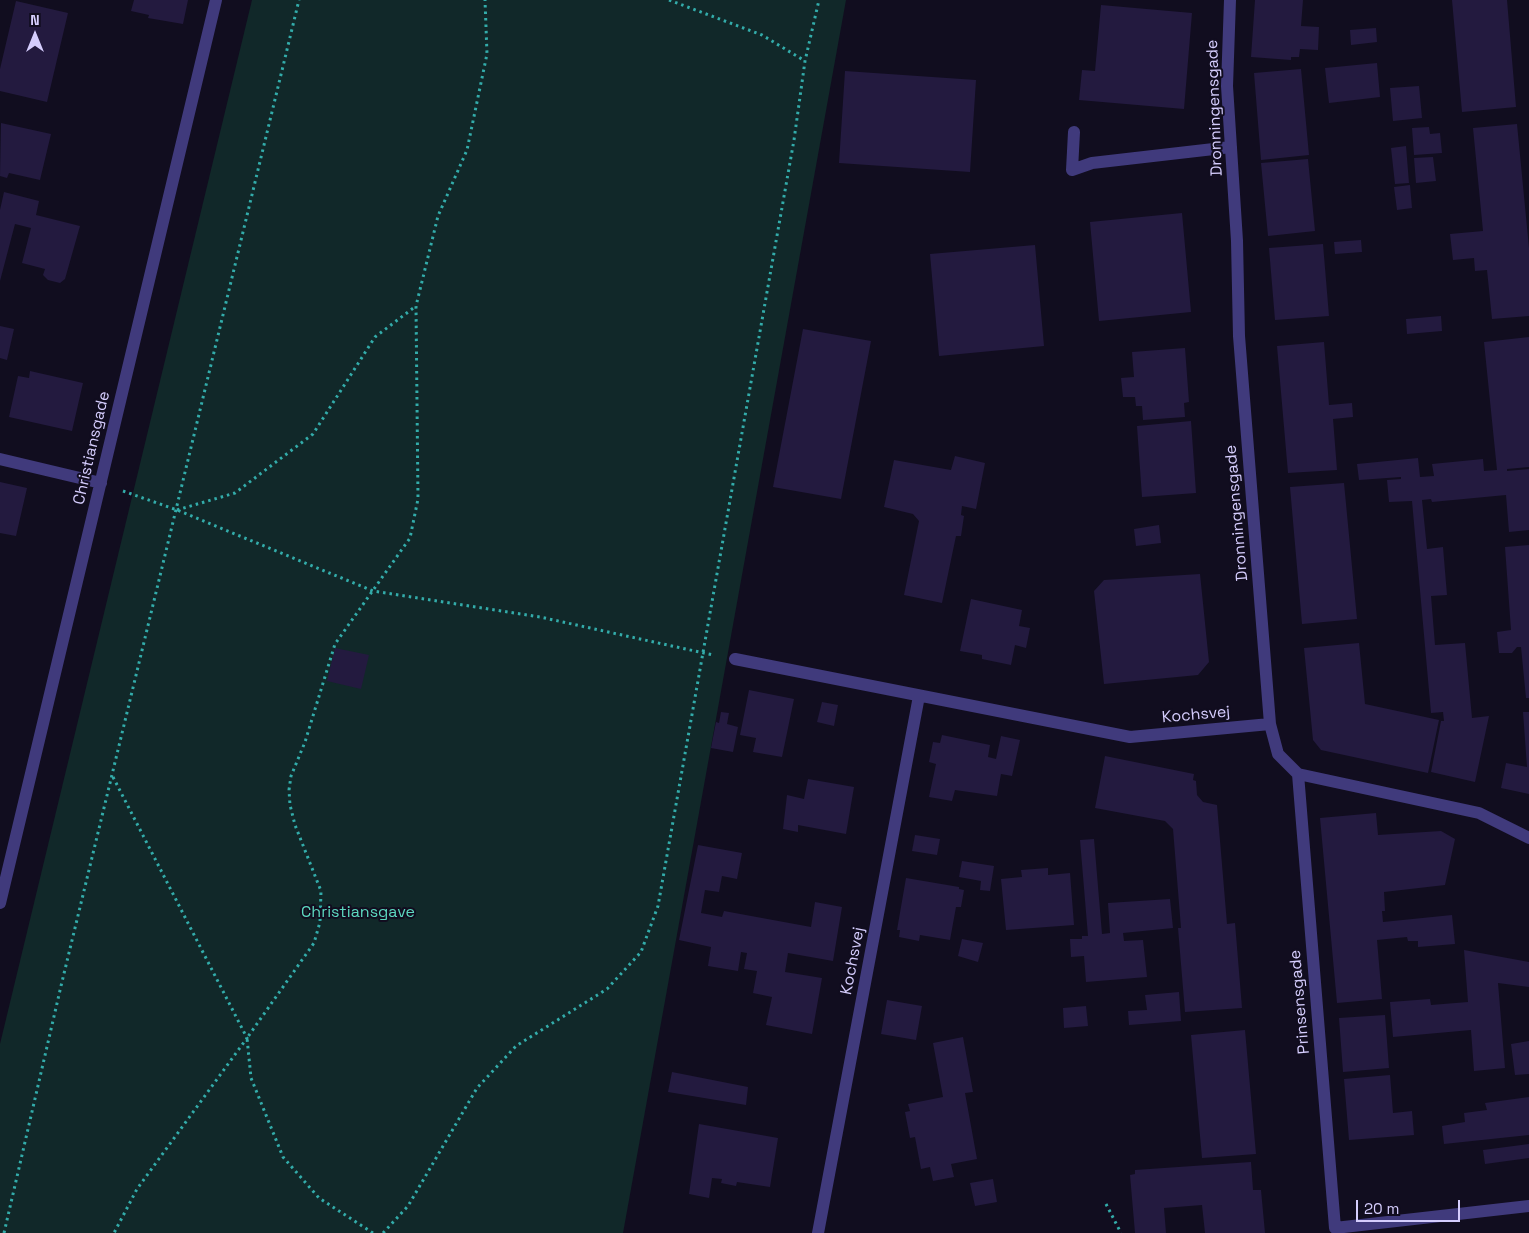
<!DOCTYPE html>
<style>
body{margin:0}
#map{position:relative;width:1529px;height:1233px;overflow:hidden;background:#110d1f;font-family:"Space Grotesk",sans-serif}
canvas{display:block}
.north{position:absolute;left:10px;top:10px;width:50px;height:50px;-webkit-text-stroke:4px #110d1f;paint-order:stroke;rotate:0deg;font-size:14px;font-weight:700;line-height:20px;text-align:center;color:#d5cdfd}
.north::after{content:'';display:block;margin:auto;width:18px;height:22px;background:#d5cdfd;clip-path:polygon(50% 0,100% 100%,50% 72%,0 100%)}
.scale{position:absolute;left:1356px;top:1200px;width:104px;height:22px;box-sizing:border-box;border:2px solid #d5cdfd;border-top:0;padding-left:6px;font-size:15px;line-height:18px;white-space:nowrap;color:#d5cdfd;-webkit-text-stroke:4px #110d1f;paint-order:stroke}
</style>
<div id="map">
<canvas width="1529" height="1233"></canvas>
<div class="north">N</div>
<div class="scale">20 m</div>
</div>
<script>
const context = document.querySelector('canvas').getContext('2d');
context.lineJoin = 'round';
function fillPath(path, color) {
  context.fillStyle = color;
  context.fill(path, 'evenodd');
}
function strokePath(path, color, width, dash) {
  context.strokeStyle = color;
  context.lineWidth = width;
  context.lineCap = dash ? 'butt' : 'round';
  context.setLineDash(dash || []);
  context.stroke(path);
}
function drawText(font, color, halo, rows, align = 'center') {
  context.font = font + ' "Space Grotesk",sans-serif';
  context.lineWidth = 4;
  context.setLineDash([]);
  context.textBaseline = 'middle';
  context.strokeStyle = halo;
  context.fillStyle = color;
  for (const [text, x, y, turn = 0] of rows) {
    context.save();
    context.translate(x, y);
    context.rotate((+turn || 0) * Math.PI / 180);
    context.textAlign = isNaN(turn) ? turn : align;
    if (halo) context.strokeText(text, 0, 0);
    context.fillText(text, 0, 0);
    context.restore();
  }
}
fillPath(new Path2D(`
 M252 0H846L623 1233H0V1044Z`), '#112829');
fillPath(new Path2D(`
 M134 0H188L183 24 148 18 149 15 131 11Z
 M1255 0H1303L1301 26 1319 27 1318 50 1300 49 1299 57H1291V60L1251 57Z
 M1452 0H1507L1516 107 1462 112Z
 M16 1 68 13 47 102 0 91V69Z
 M1101 5 1192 13 1184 109 1079 100 1082 70 1095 71Z
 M1376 28 1377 42 1351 45 1350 30Z
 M1377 63 1380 97 1329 103 1325 68Z
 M1301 69 1309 155 1261 160 1254 73Z
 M845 71 976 80 970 172 839 163Z
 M1419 86 1422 118 1393 121 1390 88Z
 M1 123 51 134 40 180 9 173 7 178 0 176Z
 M1517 124 1529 248V316L1492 319 1487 270 1475 271 1474 258 1453 260 1450 234 1483 231 1473 128Z
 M1429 127 1430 134 1440 133 1442 153 1414 155 1412 128Z
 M1406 146 1409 183 1395 184 1391 148Z
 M1433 157 1436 181 1416 183 1414 158Z
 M1308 159 1315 231 1268 236 1261 163Z
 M1410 185 1412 208 1397 210 1394 187Z
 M4 192 39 201 36 215 80 226 65 279 60 283 48 280 43 275 45 269 22 263 31 228 15 224 0 281V210Z
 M1182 213 1191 312 1099 321 1090 222Z
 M1361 240 1362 252 1335 254 1334 242Z
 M1323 244 1329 316 1275 320 1269 248Z
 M1035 245 1044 346 939 356 930 254Z
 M1441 316 1442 331 1407 334 1406 319Z
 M0 326 14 329 7 360 0 358Z
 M803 329 871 341 841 499 773 487Z
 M1529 337V467L1507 469V471L1529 469V530L1509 532 1506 495 1432 502 1431 499 1422 500 1427 549 1443 547 1447 595 1431 596 1435 645 1465 643 1472 718 1489 716 1475 782 1431 772 1441 721H1444L1443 712 1431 713 1412 501 1389 502 1387 480 1401 479V477L1359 480 1357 464 1418 458 1420 477 1434 476 1432 464 1483 459 1484 471 1497 470 1484 342Z
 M1324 342 1329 405 1352 403 1353 417 1333 419 1337 470 1288 473 1277 346Z
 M1185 348 1189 402 1184 403 1185 417 1143 420 1142 406H1136L1135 397H1123L1121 378 1134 377 1132 352Z
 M30 371 83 383 72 431 9 417 18 376 29 378Z
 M1191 421 1196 493 1142 497 1137 426Z
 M955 456 985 463 976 509 962 506 961 515 964 516 961 536H956L942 603 904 595 919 521 913 514 884 507 894 460 951 470Z
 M0 482 27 488 16 536 0 533Z
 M1344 483 1357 619 1302 624 1290 487Z
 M1159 525 1161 543 1136 546 1134 529Z
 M1529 545V698H1526L1521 647H1517L1512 653H1499L1497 632 1511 630 1505 547Z
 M1200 574 1209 662 1198 675 1104 684 1094 591 1104 580Z
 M971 599 1022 610 1019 626 1030 628 1026 648 1015 645 1011 665 982 659V655L960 651Z
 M1359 643 1365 704 1439 720 1428 773 1321 750 1313 740 1304 648Z
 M335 648 369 655 361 689 327 681Z
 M749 690 794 699 782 757 753 752 756 738 740 735Z
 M822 702 838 705 834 726 817 722Z
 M721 712 729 713 727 724 738 727 733 752 711 748 716 722 719 723Z
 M1523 712H1529V794L1501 788 1506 763 1527 767Z
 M942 735 990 745 988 757 996 759 1001 736 1020 740 1012 776 1001 774 997 796 955 790 952 801 929 797 936 764 929 762 933 742 940 743Z
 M1105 756 1194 774 1193 780 1196 781 1197 795 1203 802 1217 805 1227 924 1235 923 1242 1008 1185 1012 1178 928H1181L1173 829 1165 821 1095 808Z
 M808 779 854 787 846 834 798 825V832L783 829 787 795 804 799Z
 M1376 813 1378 835 1441 831 1455 839 1445 885 1384 892 1385 911H1382L1383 922 1452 915 1455 944 1418 947V941H1408L1407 937 1377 940 1382 999 1337 1003 1320 818Z
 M915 835 940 839 937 855 912 851Z
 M1094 839 1102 934 1110 933 1108 903 1170 899 1173 928 1123 933 1124 941 1143 940 1147 977 1086 982 1084 956 1071 957 1070 939H1082V936H1088L1080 840Z
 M698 845 742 853 737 879 722 876 719 892 705 890 701 913 722 917 724 911 811 927 815 902 842 907 833 961 788 953 785 972 822 978 812 1034 766 1025 772 997 753 993 757 971 744 969 747 953 741 952 738 971 708 966 711 947 679 940Z
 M962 861 994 866 990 891 980 890 981 881 959 877Z
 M1048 868V875L1070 873 1074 925 1006 930 1001 879 1022 877 1021 870Z
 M906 878 959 887V889L964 890 961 907H956L950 940 920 935 919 941 899 937 900 930H897Z
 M962 939 983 943 978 962 958 956Z
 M1464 950 1529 962V987L1498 983 1505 1068 1474 1071 1471 1030 1393 1037 1390 1002 1430 999 1431 1005 1468 1002Z
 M1179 992 1181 1021 1129 1025 1128 1011 1147 1010 1145 995Z
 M887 1000 922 1006 916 1040 881 1034Z
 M1086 1006 1088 1026 1064 1028 1063 1008Z
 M1385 1015 1389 1068 1343 1072 1339 1018Z
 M1245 1030 1256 1154 1202 1158 1191 1035Z
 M963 1037 973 1092 965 1093 977 1159 951 1164 954 1177 933 1181 930 1167 921 1169 915 1137 910 1138 905 1112 910 1111 908 1104 943 1097 933 1043Z
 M1529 1041V1074L1515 1075 1511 1044Z
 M672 1072 748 1087 746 1105 668 1092Z
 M1390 1075 1393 1113 1412 1111 1414 1135 1349 1140 1344 1079Z
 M1529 1097V1135L1444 1144 1442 1126 1465 1122 1464 1113 1487 1110 1485 1103Z
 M699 1124 778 1138 770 1187 737 1182 736 1186 721 1183 722 1179 712 1178 709 1198 689 1194Z
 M1529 1144V1158L1485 1164 1483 1150Z
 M1251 1162 1253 1190H1261L1265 1233H1205L1202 1205 1164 1208 1166 1233H1135L1130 1175 1135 1174V1170Z
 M993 1179 997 1202 975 1206 970 1183Z`), '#231a3f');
strokePath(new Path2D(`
 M669 0 762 35 805 61
 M123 491 177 510 373 591 540 617 713 655
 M177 510 235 493 313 434 375 337 416 306
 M113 777 247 1038 137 1189 114 1233
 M1106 1204 1121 1233
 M4 1233 61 986 299 0
 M373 1233 319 1198 283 1157 251 1078 247 1038 314 943 320 922 321 891 295 825 290 805 289 790 291 776 305 742 335 644 410 538 418 499 416 306 438 216 467 150 487 54 485 0
 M383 1233 408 1206 477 1088 516 1046 607 989 641 952 658 906 794 140 805 61 819 0`), '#33acaa', 3, [2.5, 4]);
strokePath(new Path2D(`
 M1230 0 1227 86 1237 241 1239 336 1270 724 1278 754 1298 774 1479 813 1529 838
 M1074 132 1072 170 1092 163 1231 147
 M0 459 101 483
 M735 659 1130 737 1270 724
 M1298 774 1335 1228 1529 1206
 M0 903 216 0
 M818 1233 919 696`), '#403a7c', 12);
drawText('16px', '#d5cdfd', '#110d1f', [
 ["Dronningensgade",1215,108,-92],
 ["Christiansgade",92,448,-77],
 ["Dronningensgade",1237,513,-95],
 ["Kochsvej",1196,715,-5],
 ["Kochsvej",853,961,-79],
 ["Prinsensgade",1300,1002,-95]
]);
drawText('16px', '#5dd9c0', '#110d1f', [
 ["Christiansgave",358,913]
]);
</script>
